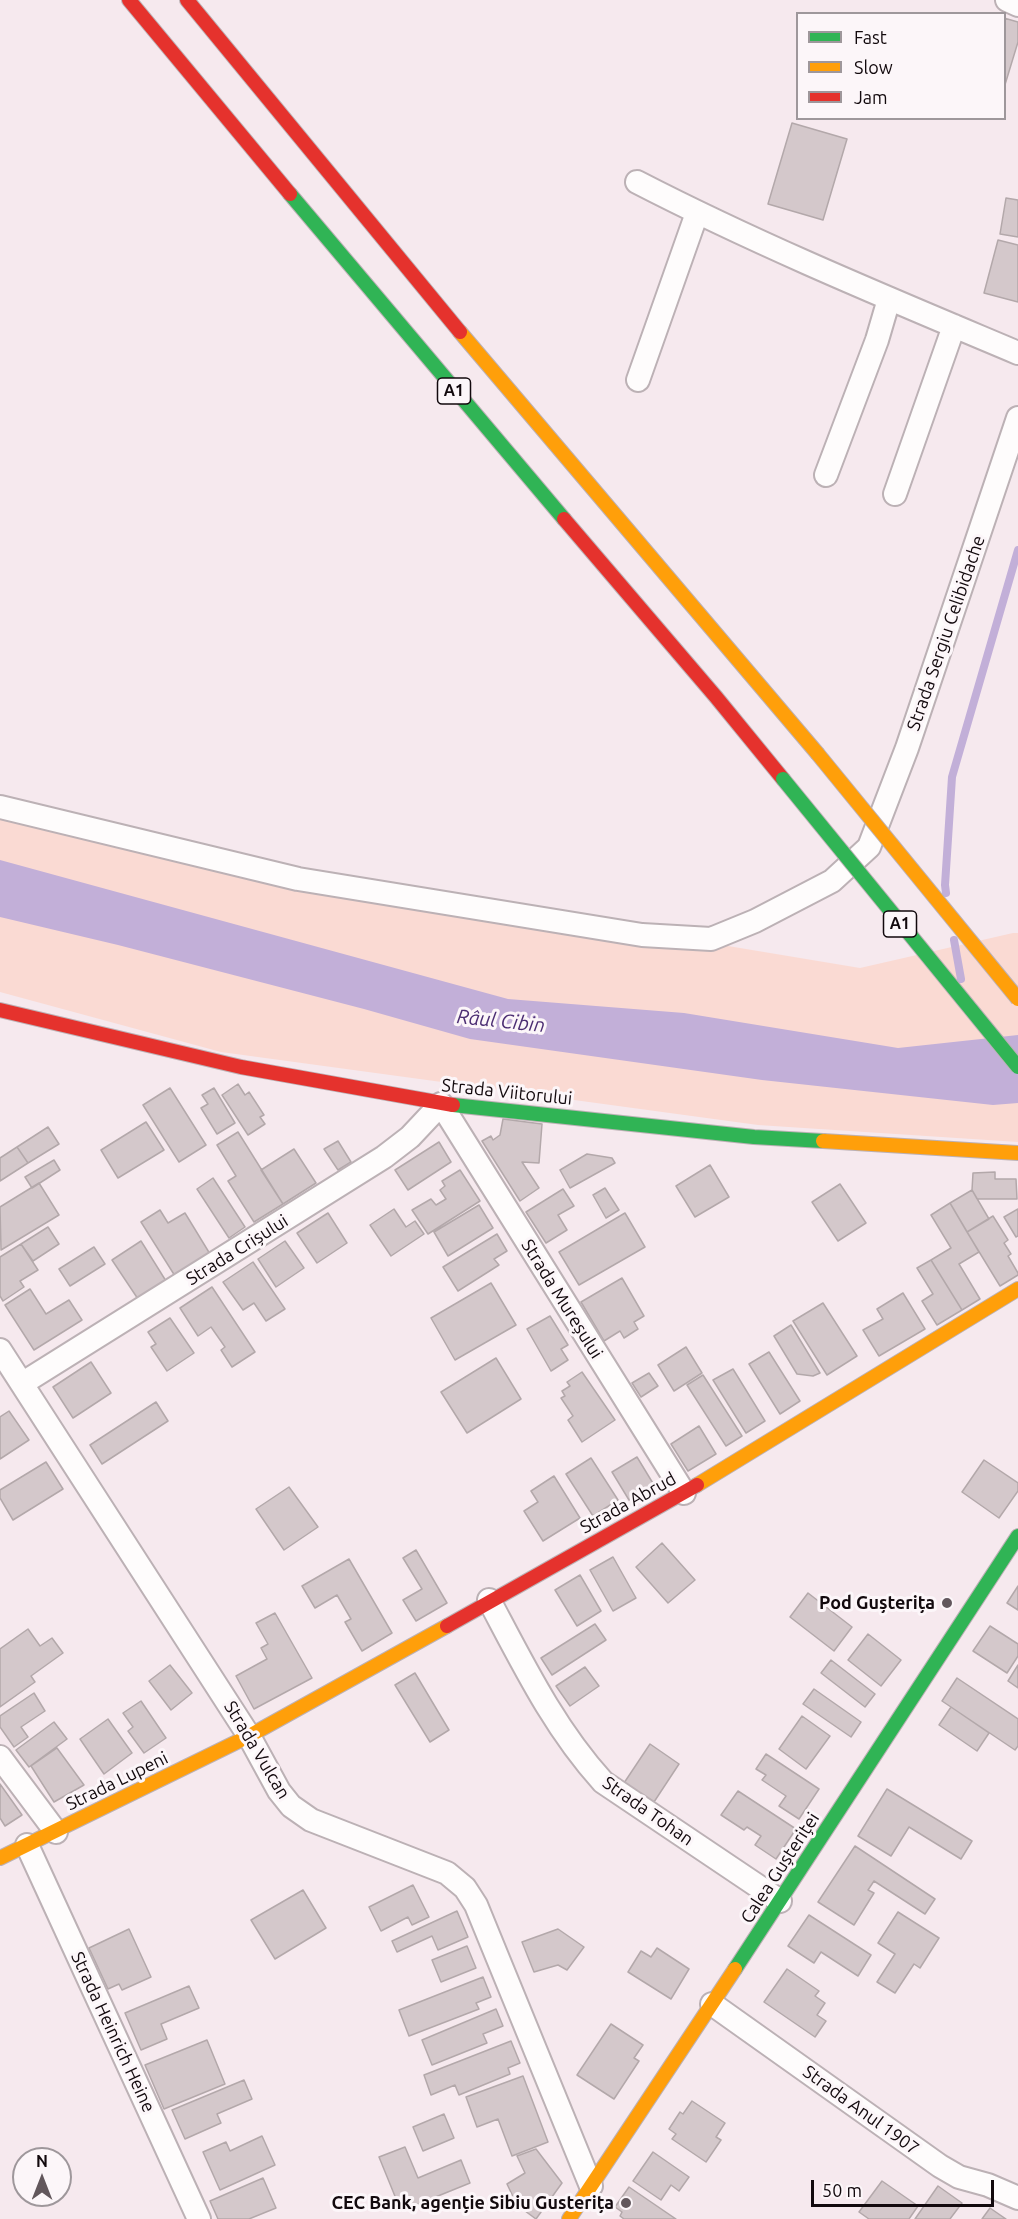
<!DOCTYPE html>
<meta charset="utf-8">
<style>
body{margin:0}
#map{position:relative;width:1018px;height:2219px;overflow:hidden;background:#f6e9ee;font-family:Ubuntu,sans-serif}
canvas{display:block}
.legend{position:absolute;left:796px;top:12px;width:210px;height:108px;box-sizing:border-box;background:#fcf6f9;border:2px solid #9e979b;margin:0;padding:8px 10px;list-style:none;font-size:18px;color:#12090d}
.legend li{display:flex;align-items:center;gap:12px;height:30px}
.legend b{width:30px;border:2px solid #9e979b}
.north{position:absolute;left:12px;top:2147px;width:60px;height:60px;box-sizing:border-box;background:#fcf6f9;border:2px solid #9e979b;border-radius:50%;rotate:0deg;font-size:16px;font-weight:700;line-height:24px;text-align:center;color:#12090d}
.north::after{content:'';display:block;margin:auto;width:21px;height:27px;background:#62575c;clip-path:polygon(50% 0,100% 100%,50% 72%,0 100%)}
.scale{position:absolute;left:811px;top:2180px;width:183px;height:27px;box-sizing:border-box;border:3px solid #12090d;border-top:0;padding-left:8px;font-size:18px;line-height:21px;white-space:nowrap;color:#12090d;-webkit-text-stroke:4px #fcf6f9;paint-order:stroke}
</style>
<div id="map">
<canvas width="1018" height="2219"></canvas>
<ul class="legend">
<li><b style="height:8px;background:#30b455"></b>Fast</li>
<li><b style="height:8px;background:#ff9f0a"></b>Slow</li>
<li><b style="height:8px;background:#e5322d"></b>Jam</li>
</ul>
<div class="north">N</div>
<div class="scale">50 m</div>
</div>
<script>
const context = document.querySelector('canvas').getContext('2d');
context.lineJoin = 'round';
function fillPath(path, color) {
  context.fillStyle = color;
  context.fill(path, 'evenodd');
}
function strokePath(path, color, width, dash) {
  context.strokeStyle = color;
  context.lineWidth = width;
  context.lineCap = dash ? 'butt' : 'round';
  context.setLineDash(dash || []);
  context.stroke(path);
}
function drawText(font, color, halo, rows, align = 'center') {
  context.font = font + ' Ubuntu,sans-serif';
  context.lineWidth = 6;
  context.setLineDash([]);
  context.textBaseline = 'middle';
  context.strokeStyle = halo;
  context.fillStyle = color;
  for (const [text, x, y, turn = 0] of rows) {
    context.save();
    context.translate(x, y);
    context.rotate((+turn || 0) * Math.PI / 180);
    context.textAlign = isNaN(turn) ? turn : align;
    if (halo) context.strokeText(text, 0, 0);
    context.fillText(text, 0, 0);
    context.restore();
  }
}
fillPath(new Path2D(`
 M0 802 417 903 488 906 860 968 1013 933H1018V1142L758 1125 221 1052 0 992Z`), '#fadad3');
fillPath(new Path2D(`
 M0 860 508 999 684 1013 898 1048 1018 1035V1103L993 1105 762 1080 470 1039 364 1009 118 945 0 917Z`), '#c2afd8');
strokePath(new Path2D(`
 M946 893 945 885 952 777 1018 550
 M954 940 961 979`), '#c2afd8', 8);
const building = new Path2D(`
 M1004 18 1018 22V42L1004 88Z
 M792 123 847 139 823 220 768 204Z
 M1006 198 1018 200V237L1000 234Z
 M998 240 1018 245V302L984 293Z
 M238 1084 245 1095 249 1092 264 1115 260 1117 265 1124 248 1135 222 1095Z
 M170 1088 206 1145 179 1162 143 1105Z
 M214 1088 235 1123 217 1134 201 1108 208 1104 202 1095Z
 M503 1119 542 1124 539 1163 522 1162 539 1188 520 1201 482 1141 491 1136 493 1140 500 1135Z
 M146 1122 164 1150 118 1178 101 1150Z
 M48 1127 59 1144 28 1163 17 1147Z
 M238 1132 283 1204 254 1222 228 1181 236 1176 217 1145Z
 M338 1141 351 1162 338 1170 324 1149Z
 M439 1142 451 1162 408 1190 395 1170Z
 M17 1147 28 1163 0 1181V1158Z
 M294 1149 316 1183 283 1204 261 1170Z
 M587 1154 612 1158 615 1163 570 1188 560 1170Z
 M54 1160 60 1170 32 1188 25 1177Z
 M710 1165 729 1197 695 1217 676 1186Z
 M460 1170 480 1201 428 1234 412 1210 431 1199 436 1205 446 1199 440 1190 445 1186 442 1181Z
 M995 1172V1179H1016L1017 1199H977L972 1190 973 1173Z
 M213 1178 245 1227 229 1238 197 1189Z
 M39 1183 59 1215 1 1250 0 1207Z
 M840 1184 866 1223 838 1241 812 1202Z
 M605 1188 619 1210 606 1218 593 1195Z
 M563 1189 574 1206 558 1215 567 1230 546 1243 526 1212Z
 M972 1190 989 1219 967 1232 950 1203Z
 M950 1203 979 1252 959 1264 980 1299 962 1310 931 1260 951 1248 931 1215Z
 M479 1205 493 1228 448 1256 434 1232Z
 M394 1209 406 1227 415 1221 424 1234 391 1256 370 1225Z
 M1018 1209V1236L1016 1237 1004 1217Z
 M160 1210 168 1223 185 1213 210 1254 175 1276 141 1222Z
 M328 1213 347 1243 317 1263 297 1233Z
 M625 1213 645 1247 579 1285 559 1252Z
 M993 1216 1008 1240 1004 1243 1011 1254 1008 1256 1018 1273V1275L1000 1286 967 1232Z
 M48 1227 59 1244 33 1261 21 1244Z
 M497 1234 507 1251 494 1259 499 1265 458 1291 443 1267Z
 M141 1241 166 1281 138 1299 112 1260Z
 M285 1241 304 1268 276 1287 258 1259Z
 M21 1244 38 1270 20 1281 24 1287 3 1301 0 1296V1257Z
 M94 1247 105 1264 70 1286 59 1269Z
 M931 1260 962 1310 937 1325 922 1301 933 1294 917 1268Z
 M253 1262 285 1309 266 1321 254 1303 243 1310 223 1282Z
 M622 1278 644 1316 634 1322 638 1329 624 1338 620 1331 604 1341 581 1302Z
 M491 1283 516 1325 455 1360 431 1318Z
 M212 1287 255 1352 232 1367 221 1350 225 1347 211 1327 198 1336 180 1308Z
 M30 1289 46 1314 69 1300 82 1320 34 1350 5 1305Z
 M903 1293 925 1329 879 1356 863 1330 883 1319 877 1309Z
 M823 1303 857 1356 827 1375 793 1321Z
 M550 1316 568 1345 561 1349 568 1360 551 1371 527 1329Z
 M170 1318 194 1353 167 1371 151 1347 156 1344 148 1332Z
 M791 1325 820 1373 813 1376 797 1374 774 1336Z
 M686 1347 702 1373 674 1391 658 1365Z
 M769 1352 800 1401 780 1414 749 1364Z
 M496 1358 521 1399 467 1433 441 1392Z
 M91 1362 111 1393 73 1418 53 1387Z
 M733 1369 765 1421 746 1433 713 1380Z
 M582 1372 615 1420 582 1442 568 1420 573 1416 561 1398 565 1396 562 1391 570 1386 567 1382Z
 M649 1373 658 1386 641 1397 632 1383Z
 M703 1375 742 1436 726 1446 687 1385Z
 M156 1402 168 1421 102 1464 90 1445Z
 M9 1411 29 1440 0 1459V1417Z
 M699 1426 716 1454 688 1471 671 1444Z
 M637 1457 654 1485 629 1500 612 1472Z
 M591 1458 618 1500 593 1516 566 1474Z
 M984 1460 1018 1483V1491L999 1518 962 1492Z
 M46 1462 63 1489 13 1520 0 1498V1490Z
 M554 1476 580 1518 543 1541 524 1511 538 1502 531 1491Z
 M289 1487 318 1527 284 1550 256 1509Z
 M662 1543 695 1580 668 1603 636 1567Z
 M416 1550 447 1603 416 1621 403 1600 422 1589 403 1558Z
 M613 1557 636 1598 613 1611 590 1570Z
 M349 1559 392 1633 362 1651 345 1622 351 1619 337 1595 315 1608 302 1586Z
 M580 1575 601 1611 577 1626 555 1590Z
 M1018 1586V1610L1007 1603Z
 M808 1593 852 1627 834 1651 790 1617Z
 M275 1613 312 1678 254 1709 236 1676 267 1659 261 1648 268 1644 256 1623Z
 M595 1624 606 1640 552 1675 541 1658Z
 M990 1626 1018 1644V1656L1007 1673 973 1651Z
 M28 1629 40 1646 52 1638 63 1653 31 1676 35 1682 0 1707V1649Z
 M868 1634 901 1660 881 1686 848 1660Z
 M831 1660 875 1694 865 1707 821 1673Z
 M170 1665 192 1693 171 1710 149 1681Z
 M1018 1665V1688L1008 1681Z
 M585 1667 599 1686 570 1706 556 1686Z
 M415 1673 449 1730 430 1742 395 1685Z
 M957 1678 1018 1719V1746L1015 1750 942 1701Z
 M814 1689 861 1722 851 1737 803 1704Z
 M34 1693 45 1711 21 1727 28 1737 14 1747 0 1727V1716Z
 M141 1701 166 1738 144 1753 128 1731 133 1727 123 1713Z
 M951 1707 989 1733 977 1751 939 1725Z
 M802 1716 830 1736 806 1769 779 1749Z
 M108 1719 132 1753 104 1774 80 1739Z
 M54 1722 67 1739 29 1767 16 1750Z
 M650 1744 679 1764 654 1802 624 1783Z
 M57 1748 84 1785 54 1802 31 1766Z
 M766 1754 819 1789 799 1819 779 1806 786 1796 762 1780 766 1775 756 1769Z
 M0 1784 22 1815 5 1826 0 1818Z
 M887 1789 972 1841 961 1859 909 1827 891 1856 858 1836Z
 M738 1791 796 1829 776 1859 755 1845 761 1836 747 1827 744 1830 721 1815Z
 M855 1846 935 1899 925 1914 874 1881 868 1890 874 1893 854 1925 818 1902Z
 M413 1885 429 1917 412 1925 408 1917 381 1931 369 1907Z
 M303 1890 326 1928 275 1959 251 1920Z
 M457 1911 468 1937 438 1950 432 1936 397 1952 392 1941Z
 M898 1912 939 1938 920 1968 914 1964 895 1993 877 1982 895 1954 878 1943Z
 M809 1915 871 1955 858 1976 821 1952 814 1963 788 1946Z
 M129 1929 151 1977 122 1990 119 1984 108 1989 89 1948Z
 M558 1929 584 1947 567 1970 558 1965 534 1972 522 1942Z
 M467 1946 476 1968 441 1982 432 1960Z
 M657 1948 689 1969 671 1999 628 1972 641 1951 651 1957Z
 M787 1969 819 1991 815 1996 825 2003 817 2015 826 2021 815 2037 764 2002Z
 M483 1977 491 1997 476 2003 479 2009 409 2036 399 2010Z
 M189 1986 199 2008 161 2024 167 2039 141 2050 125 2013Z
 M496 2009 503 2026 483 2034 487 2043 432 2065 422 2040Z
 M611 2024 643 2045 634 2058 639 2061 614 2099 577 2075Z
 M207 2040 225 2084 164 2109 145 2065Z
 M511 2041 520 2063 508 2068 510 2074 459 2095 455 2085 431 2095 424 2075Z
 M523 2076 548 2142 512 2156 498 2119 477 2127 466 2097Z
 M244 2080 252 2099 217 2114 221 2123 185 2139 172 2110Z
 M692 2101 725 2123 716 2137 721 2140 706 2162 672 2139 676 2134 669 2129 680 2112 683 2114Z
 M444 2114 454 2138 423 2151 413 2127Z
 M262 2136 275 2165 220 2190 203 2152 226 2142 230 2151Z
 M405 2147 418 2178 461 2160 470 2183 401 2211 379 2157Z
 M536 2149 562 2183 536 2219 517 2205 507 2184 525 2173 517 2156Z
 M653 2152 689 2177 679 2191 671 2185 661 2200 633 2181Z
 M263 2178 276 2208 249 2219H218L210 2201Z
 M882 2181 918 2206 909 2219H869L859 2212Z
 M938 2186 962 2203 950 2219H915Z
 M629 2187 676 2219H624L620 2216 622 2212 615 2207Z
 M990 2208 1006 2219H982Z`);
fillPath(building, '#d4c8cb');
strokePath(building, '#b3a8aa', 1.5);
const street = new Path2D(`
 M1007 0 1018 5
 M637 182C761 246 890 299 1018 353
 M638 380 697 213
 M826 475 877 340 889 299
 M895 494 954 326
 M0 807 298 879 642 935 711 939 755 921 832 881 869 847 907 748 1018 418
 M0 1350 249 1736 279 1791 291 1806 311 1820 447 1873 465 1888 476 1905 591 2186
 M23 1383 384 1157 410 1137 441 1104 684 1493
 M489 1600C523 1664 554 1728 603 1782L780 1901
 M0 1757 56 1832
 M27 1845 199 2219
 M712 2004 940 2166 959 2177 988 2185 1018 2198`);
const fast = new Path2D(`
 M290 194 564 519
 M453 1105 754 1137 823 1141
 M735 1969 1018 1536`);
const slow = new Path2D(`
 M460 332 817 753
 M823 1141 1018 1153
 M697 1485 1018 1289
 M0 1858 249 1736 447 1626
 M569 2219 735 1969`);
const jam = new Path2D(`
 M129 0 290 194
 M187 0 460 332
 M564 519 716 697 783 779
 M0 1010 241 1067 453 1105
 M447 1626 697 1485`);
strokePath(street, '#bcb1b5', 26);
strokePath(fast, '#bcb1b5', 16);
strokePath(slow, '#bcb1b5', 16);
strokePath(jam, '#bcb1b5', 16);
strokePath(street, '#fefcfc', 22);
strokePath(fast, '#30b455', 14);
strokePath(slow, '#ff9f0a', 14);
strokePath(jam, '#e5322d', 14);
const fastBridge = new Path2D(`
 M783 779 1018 1067`);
const slowBridge = new Path2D(`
 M817 753 1018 999`);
strokePath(fastBridge, '#bcb1b5', 16, []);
strokePath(slowBridge, '#bcb1b5', 16, []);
strokePath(fastBridge, '#30b455', 14);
strokePath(slowBridge, '#ff9f0a', 14);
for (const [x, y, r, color] of [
 [947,1603,6,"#62575c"],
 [626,2203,6,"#62575c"]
]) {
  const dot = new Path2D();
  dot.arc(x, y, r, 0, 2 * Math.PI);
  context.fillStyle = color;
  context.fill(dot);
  strokePath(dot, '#fcf6f9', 2);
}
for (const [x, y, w] of [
 [454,391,33],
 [900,924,33]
]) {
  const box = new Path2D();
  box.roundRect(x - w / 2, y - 13, w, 26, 4.5);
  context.fillStyle = '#fcf6f9';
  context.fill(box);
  strokePath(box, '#12090d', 1.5);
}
drawText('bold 16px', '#12090d', null, [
 ["A1",454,391],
 ["A1",900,924]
]);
drawText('18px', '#12090d', '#fcf6f9', [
 ["Strada Sergiu Celibidache",946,633,-71],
 ["Strada Viitorului",507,1092,6],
 ["Strada Crișului",237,1250,-32],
 ["Strada Mureșului",562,1299,58],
 ["Strada Abrud",628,1503,-29],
 ["Strada Vulcan",257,1750,59],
 ["Strada Lupeni",117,1781,-26],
 ["Strada Tohan",648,1811,35],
 ["Calea Gușteriței",780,1868,-57],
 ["Strada Heinrich Heine",113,2032,65],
 ["Strada Anul 1907",861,2110,36]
]);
drawText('bold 18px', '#12090d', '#fcf6f9', [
 ["Pod Gușterița",935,1603],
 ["CEC Bank, agenție Sibiu Gusterița",614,2203]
], 'right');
drawText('italic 20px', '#4c2e73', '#fcf6f9', [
 ["Râul Cibin",501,1021,6]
]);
</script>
